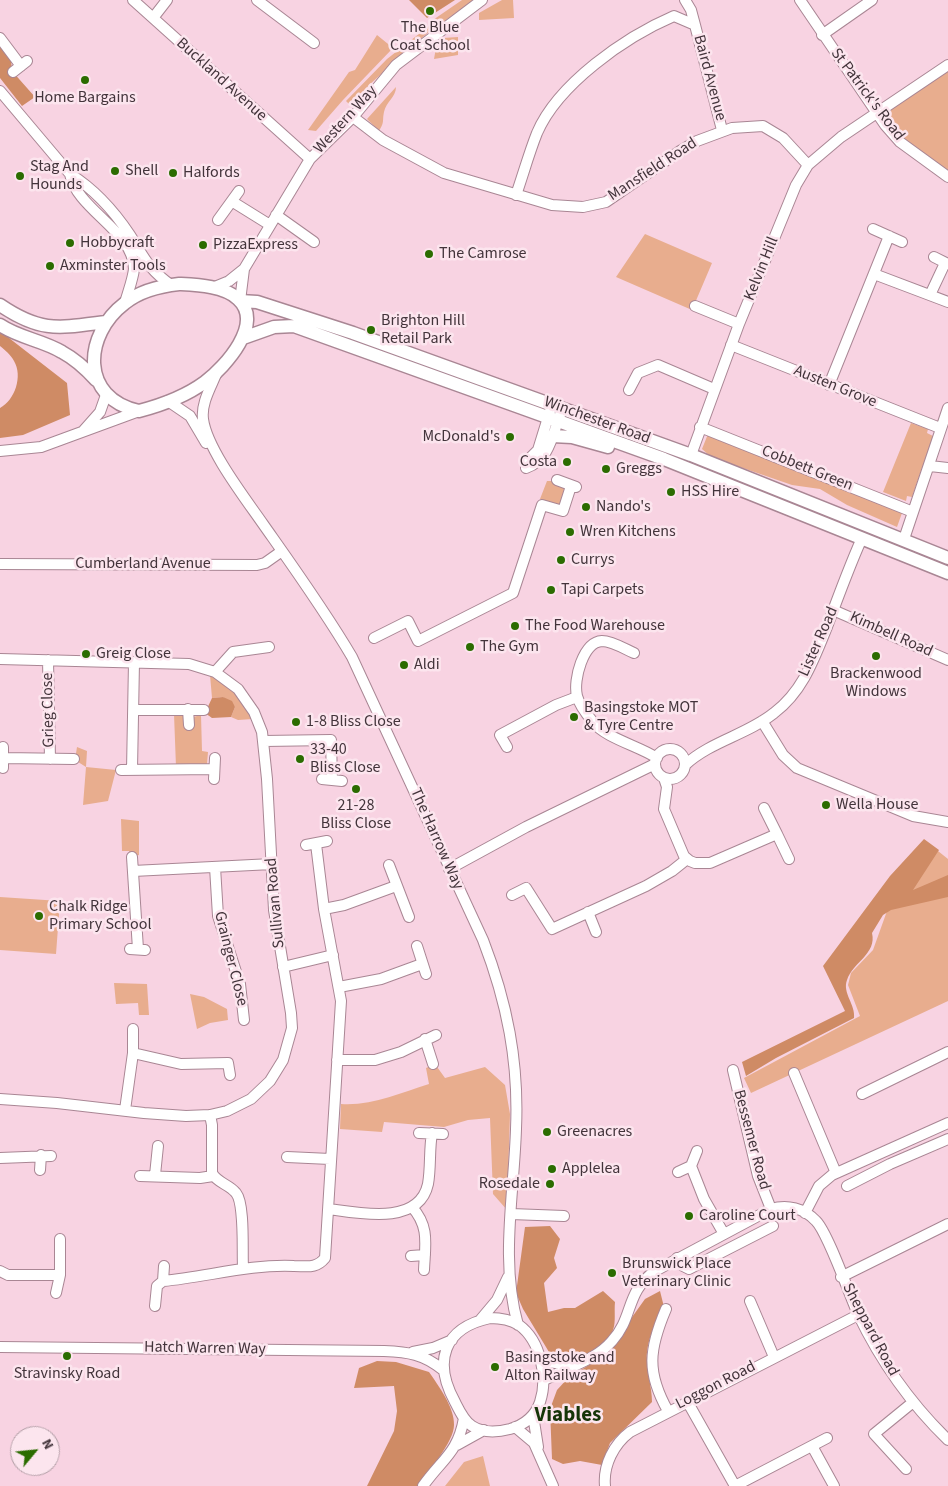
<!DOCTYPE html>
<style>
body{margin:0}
#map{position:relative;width:948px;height:1486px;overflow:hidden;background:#f8d3e2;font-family:"Source Sans 3",sans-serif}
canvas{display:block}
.north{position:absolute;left:10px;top:1426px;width:50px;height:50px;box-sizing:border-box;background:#fce5ee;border:1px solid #b29ea6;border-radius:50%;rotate:62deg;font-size:14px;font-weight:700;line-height:20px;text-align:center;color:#43343b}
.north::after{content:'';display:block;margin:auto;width:18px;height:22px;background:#2b6c00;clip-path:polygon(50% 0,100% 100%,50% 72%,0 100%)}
</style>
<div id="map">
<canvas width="948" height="1486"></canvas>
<div class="north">N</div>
</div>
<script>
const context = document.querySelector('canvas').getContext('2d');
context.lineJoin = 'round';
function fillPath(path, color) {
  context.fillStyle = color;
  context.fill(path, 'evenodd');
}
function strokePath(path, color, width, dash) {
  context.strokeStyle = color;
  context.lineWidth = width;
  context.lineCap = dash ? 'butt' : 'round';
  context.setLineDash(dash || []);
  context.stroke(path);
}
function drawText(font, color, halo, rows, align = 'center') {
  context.font = font + ' "Source Sans 3",sans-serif';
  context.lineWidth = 5;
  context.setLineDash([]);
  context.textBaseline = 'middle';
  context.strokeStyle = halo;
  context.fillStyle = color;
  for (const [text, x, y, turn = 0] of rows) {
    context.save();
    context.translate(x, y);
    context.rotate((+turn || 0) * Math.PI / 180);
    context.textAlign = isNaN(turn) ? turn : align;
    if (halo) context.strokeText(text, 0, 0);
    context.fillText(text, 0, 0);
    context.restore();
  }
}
fillPath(new Path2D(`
 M462 0H474L436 27 430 22Z
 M502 0H513L514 18 479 20V13Z
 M429 26 432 29 369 85 351 106 346 101 387 59Z
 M377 35 393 48 343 100 316 131 308 130 349 72 355 70Z
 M458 37V55L434 59 437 42 443 38Z
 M948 69V173L904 142 881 114Z
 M396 87C396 97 386 102 384 112 382 122 385 121 379 131L367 119Z
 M645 234 712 263 692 310 616 277Z
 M911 423 928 429 927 433 933 436 912 497 907 496 906 501 883 492Z
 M708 434 902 513 897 527 847 505 820 489 792 485 711 457 702 449Z
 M557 475 571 480 561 509 540 499 547 481H551Z
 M210 675 235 691 253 719 238 720 231 717 235 707 223 697 212 698Z
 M174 714H184V728L191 729 193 717 201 715 202 751 208 752 207 764 176 767Z
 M77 747 87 751 86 767 116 770 108 801 83 805 86 767 75 760Z
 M121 819 139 821V855L132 857 129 851H122Z
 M938 851 948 859V1001L751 1093 744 1078 860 1016 848 985 851 973 873 950 887 911Z
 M0 897 60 901 56 954 0 950Z
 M114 983 147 984 149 1015H139L138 1003 116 1004Z
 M190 994 204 997 227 1009 228 1020 210 1023 197 1029Z
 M435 1064 445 1078 485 1067 505 1085 510 1114 507 1210 493 1194 490 1118 468 1120 444 1127 384 1122 382 1132 340 1129 341 1104C372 1106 400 1093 429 1084L426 1068Z
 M483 1456 490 1486H445L464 1462Z`), '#e8ad8e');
fillPath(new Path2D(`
 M409 0H455L427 18Z
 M0 43 11 60 12 71 35 97 22 106 0 78Z
 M0 331 67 383 70 415 23 435 0 438V408C15 400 23 376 14 361 11 355 5 350 0 346Z
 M223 697 232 701 235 707 231 717 212 718 205 713 212 698Z
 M924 839 939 850 913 890 948 875V897L891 910 883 915 872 933C877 954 853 962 847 980 842 993 856 1005 854 1018L776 1058 746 1076 742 1062 845 1011 823 966 890 876Z
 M550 1226 560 1239 554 1258 557 1268 544 1283 548 1312 564 1308H575L603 1291 615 1302C614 1311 616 1322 613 1330 606 1354 572 1359 552 1357L523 1309 516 1293 525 1227Z
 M660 1291 664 1307C656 1321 646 1342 647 1359 647 1374 652 1387 652 1402L610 1443 602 1465 580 1461 563 1464 552 1459 550 1409 557 1390 568 1378 605 1355 645 1299Z
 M377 1361 396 1362 429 1372C438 1385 455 1408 454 1425 454 1442 428 1471 419 1486H367L394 1431 397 1411 394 1386 354 1388 359 1368Z`), '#cf8b65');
const minor = new Path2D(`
 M133 0 310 159
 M257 0 314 43
 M685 0 691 10 695 25
 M800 0 885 125 900 142 948 177
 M153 18 167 0
 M822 35 872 0
 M0 38 21 66
 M13 72 27 61
 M0 91 70 174C94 189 114 211 130 235 144 257 148 269 171 285
 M353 117 383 140 444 173 552 205 583 207 606 202 680 151 697 141 732 128 763 126 783 138 808 165
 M70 174C77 210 134 231 134 269 133 279 128 292 125 303
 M516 195C523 175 529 153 537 133 558 84 625 37 674 16L695 25 722 130
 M233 202 270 225
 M276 215 314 242
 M218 220 239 191
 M873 229 902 242
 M934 257 948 264
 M874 274 948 302
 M212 288 229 281 244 269 310 159 353 117 396 65 482 0
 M930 295 945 263
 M240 301 244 269
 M695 306 739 324
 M731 345 940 428
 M217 372C211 387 201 403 203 419 207 449 245 498 263 524 294 568 325 611 352 657L483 940C507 1002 519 1062 516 1129 514 1194 500 1262 518 1325
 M829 385 889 236
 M629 390 638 373 658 365 714 389
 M168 401 190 416 206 443
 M700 427 913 512
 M84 430 100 412 106 395
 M0 451 41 447 139 411
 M691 455 739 324 796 185 808 165 841 137 948 65
 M526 462 538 450 550 411
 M930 466 948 468
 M526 468C550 459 552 436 560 415
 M557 480 576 487
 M904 539 948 408
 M0 564 257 565 265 563 282 551
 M833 610 948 660
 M374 638 408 621 418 641 513 593 542 505 563 511 571 486
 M634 653C625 649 612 641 602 641 583 642 573 680 577 696 579 704 588 716 593 722 605 738 639 746 657 758
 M0 659 189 664 215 672 238 689 254 712 262 732 267 779 274 910 291 1013 292 1028 283 1060 270 1081 251 1099 227 1111 210 1115 186 1116 144 1113 57 1103 0 1099
 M48 660 50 759
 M215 672 233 652 269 647
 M188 709 189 725
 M134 710H204
 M762 721 783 755 797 768 913 816 948 822
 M264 741 331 740 332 780
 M3 747V768
 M507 747 500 735 556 705 577 697
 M655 764a15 15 0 1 1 30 0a15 15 0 1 1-30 0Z
 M3 758 74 759
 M685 765C711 741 747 735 774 713 803 691 814 659 827 627 838 597 849 567 862 538
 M121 770 214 769
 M132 770 134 662
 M664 778 667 787 664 809 684 856 690 861 695 863H710L777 834 789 859
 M214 779 215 758
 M322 779 342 781
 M764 808 777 834
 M306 845 327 841
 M132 857 138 949
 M389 865 409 917
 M215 867 218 916 240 984 244 1020
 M449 869 526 827 655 764
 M133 871 272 864
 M512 895 526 888 552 929 646 886 672 871 687 859
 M324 909 344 905 396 886
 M588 912 596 932
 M417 946 426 974
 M130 949 145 950
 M283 967 333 955
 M339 987 381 979 422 964
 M133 1029V1053
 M425 1039 433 1064
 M337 1060H375L401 1052 436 1035
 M733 1070 758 1176 771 1209
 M794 1073 836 1173
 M862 1094 948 1052
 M125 1110 133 1053 181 1064 228 1063 230 1075
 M210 1115 212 1125V1173C217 1183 229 1184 236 1193 245 1204 242 1251 243 1267
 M419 1133 443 1134
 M287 1157 330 1159
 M0 1158 51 1156
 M691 1166 704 1199 724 1234
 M40 1170 41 1155
 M678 1172 691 1166 697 1151
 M155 1175 158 1146
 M140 1176 200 1178 213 1176
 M847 1186 890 1164 948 1139
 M412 1207C430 1227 425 1245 424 1270
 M329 1209C359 1213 419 1226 428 1184 431 1167 429 1150 432 1133
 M805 1213 819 1186 832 1175 948 1123
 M511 1214 564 1216
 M411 1256 425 1255
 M677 1258 683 1266 689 1269 773 1226
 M164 1266 163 1281C207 1277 249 1264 294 1266 307 1266 316 1269 325 1258L341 1001 324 909 316 844
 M0 1271 8 1275H60V1239
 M841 1277 948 1224
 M56 1293 60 1275
 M750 1301 774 1357
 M155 1306 157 1286 163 1281
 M666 1309C649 1349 646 1372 668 1411
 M490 1318C499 1318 511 1320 519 1325 541 1341 548 1378 540 1402 535 1417 524 1425 510 1429 498 1432 483 1433 472 1426 464 1421 459 1410 455 1402 433 1362 443 1328 490 1318Z
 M481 1319 497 1300 508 1277
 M0 1347 384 1351C408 1352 424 1354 443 1370
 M413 1352 433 1348 452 1340
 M541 1361 570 1365
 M543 1381C566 1367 594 1362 612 1341 634 1317 625 1292 655 1271L771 1209C787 1204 804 1208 816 1221 828 1233 849 1294 858 1314 881 1362 910 1403 948 1440
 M687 1401 735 1486
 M533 1415 538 1447
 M515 1427 534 1443 553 1486
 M457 1445 484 1430
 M812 1446 834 1486
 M906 1469 874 1434 912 1403
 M423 1486C442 1459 458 1453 464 1418
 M605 1486C603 1465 614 1444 630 1432L858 1315
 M735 1486 827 1438`);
const major = new Path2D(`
 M179 284C197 285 224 286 238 299 265 323 225 367 205 382 186 396 162 405 139 411 80 398 83 335 125 303 140 291 160 286 179 284Z
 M240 301 257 302 353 333 691 455 948 558
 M0 305C41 333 59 328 106 322
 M0 325C19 338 42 340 62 352 75 359 86 369 96 380
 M243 338 274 327 294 326 664 459 948 573
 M552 436 572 437 608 447`);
strokePath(minor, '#a98694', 12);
strokePath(major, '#a98694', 15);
strokePath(minor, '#fff', 10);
strokePath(major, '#fff', 12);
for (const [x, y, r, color] of [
 [430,11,5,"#2b6c00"],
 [85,80,5,"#2b6c00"],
 [115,171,5,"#2b6c00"],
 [173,173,5,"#2b6c00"],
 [20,176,5,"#2b6c00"],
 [70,243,5,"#2b6c00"],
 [203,245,5,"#2b6c00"],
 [429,254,5,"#2b6c00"],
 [50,266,5,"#2b6c00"],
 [371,330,5,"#2b6c00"],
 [510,437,5,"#2b6c00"],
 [567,462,5,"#2b6c00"],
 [606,469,5,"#2b6c00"],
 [671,492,5,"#2b6c00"],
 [586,507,5,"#2b6c00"],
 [570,532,5,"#2b6c00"],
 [561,560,5,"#2b6c00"],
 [551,590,5,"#2b6c00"],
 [515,626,5,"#2b6c00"],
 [470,647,5,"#2b6c00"],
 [86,654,5,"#2b6c00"],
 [876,656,5,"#2b6c00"],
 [404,665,5,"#2b6c00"],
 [574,717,5,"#2b6c00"],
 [296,722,5,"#2b6c00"],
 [300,759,5,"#2b6c00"],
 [356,789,5,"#2b6c00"],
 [826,805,5,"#2b6c00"],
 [39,916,5,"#2b6c00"],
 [547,1132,5,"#2b6c00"],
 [552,1169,5,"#2b6c00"],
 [550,1184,5,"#2b6c00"],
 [689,1216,5,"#2b6c00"],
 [612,1273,5,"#2b6c00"],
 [67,1356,5,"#2b6c00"],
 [495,1367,5,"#2b6c00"]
]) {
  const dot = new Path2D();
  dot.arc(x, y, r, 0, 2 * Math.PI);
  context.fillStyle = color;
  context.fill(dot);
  strokePath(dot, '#fce5ee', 2);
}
drawText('16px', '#43343b', '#fce5ee', [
 ["The Blue",430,28,"center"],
 ["Coat School",430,46,"center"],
 ["Home Bargains",85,98,"center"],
 ["Stag And",30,167],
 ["Hounds",30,185],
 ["Shell",125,171],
 ["Halfords",183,173],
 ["Hobbycraft",80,243],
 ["PizzaExpress",213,245],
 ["The Camrose",439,254],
 ["Axminster Tools",60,266],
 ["Brighton Hill",381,321],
 ["Retail Park",381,339],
 ["McDonald's",500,437,"right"],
 ["Costa",557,462,"right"],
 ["Greggs",616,469],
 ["HSS Hire",681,492],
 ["Nando's",596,507],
 ["Wren Kitchens",580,532],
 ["Currys",571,560],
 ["Tapi Carpets",561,590],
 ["The Food Warehouse",525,626],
 ["The Gym",480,647],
 ["Greig Close",96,654],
 ["Aldi",414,665],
 ["Brackenwood",876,674,"center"],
 ["Windows",876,692,"center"],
 ["Basingstoke MOT",584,708],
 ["& Tyre Centre",584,726],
 ["1-8 Bliss Close",306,722],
 ["33-40",310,750],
 ["Bliss Close",310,768],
 ["Wella House",836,805],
 ["21-28",356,806,"center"],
 ["Bliss Close",356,824,"center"],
 ["Chalk Ridge",49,907],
 ["Primary School",49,925],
 ["Greenacres",557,1132],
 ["Applelea",562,1169],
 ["Rosedale",540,1184,"right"],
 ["Caroline Court",699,1216],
 ["Brunswick Place",622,1264],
 ["Veterinary Clinic",622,1282],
 ["Basingstoke and",505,1358],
 ["Alton Railway",505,1376],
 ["Stravinsky Road",67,1374,"center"]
], 'left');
drawText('16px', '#43343b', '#fce5ee', [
 ["Baird Avenue",709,78,75],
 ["Buckland Avenue",221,80,42],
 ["St Patrick's Road",867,95,53],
 ["Western Way",346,120,-48],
 ["Mansfield Road",653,170,-33],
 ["Kelvin Hill",762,269,-68],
 ["Austen Grove",835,387,22],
 ["Winchester Road",597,421,20],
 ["Cobbett Green",807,469,22],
 ["Cumberland Avenue",143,564],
 ["Kimbell Road",891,635,24],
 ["Lister Road",819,642,-66],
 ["Grieg Close",49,710,-91],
 ["The Harrow Way",436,839,66],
 ["Sullivan Road",276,903,-95],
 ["Grainger Close",230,959,76],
 ["Bessemer Road",751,1140,75],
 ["Sheppard Road",870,1330,62],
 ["Hatch Warren Way",205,1349,1],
 ["Loggon Road",716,1386,-27]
]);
drawText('bold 21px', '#163508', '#fce5ee', [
 ["Viables",568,1416]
]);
</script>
